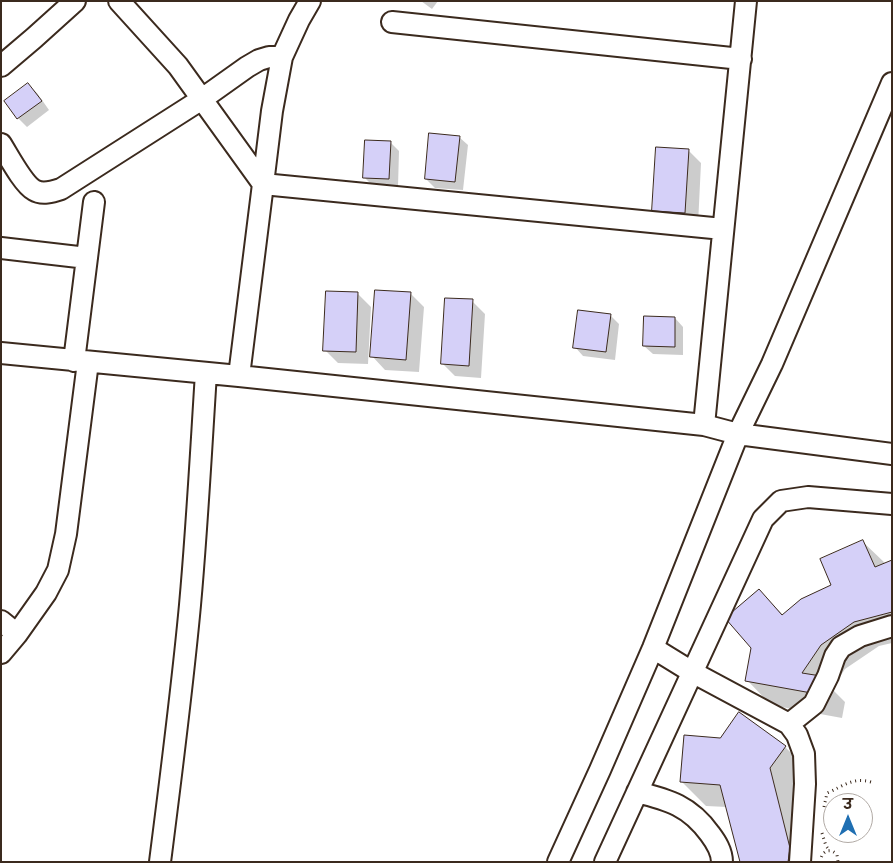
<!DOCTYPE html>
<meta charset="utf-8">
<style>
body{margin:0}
#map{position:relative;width:893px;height:863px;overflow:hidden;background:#fff;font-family:Delius,"Playpen Sans Deva",sans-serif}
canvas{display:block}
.frame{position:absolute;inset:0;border:2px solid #3b2a1e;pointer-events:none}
.north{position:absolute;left:823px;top:793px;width:50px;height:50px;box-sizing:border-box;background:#fff;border:1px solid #b1aaa5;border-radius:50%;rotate:0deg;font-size:14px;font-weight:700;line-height:20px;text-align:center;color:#3b2a1e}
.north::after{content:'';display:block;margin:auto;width:18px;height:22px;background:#1f6fb2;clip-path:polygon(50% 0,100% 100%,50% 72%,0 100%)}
</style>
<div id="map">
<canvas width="893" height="863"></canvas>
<div class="frame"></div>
<div class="north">उ</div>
</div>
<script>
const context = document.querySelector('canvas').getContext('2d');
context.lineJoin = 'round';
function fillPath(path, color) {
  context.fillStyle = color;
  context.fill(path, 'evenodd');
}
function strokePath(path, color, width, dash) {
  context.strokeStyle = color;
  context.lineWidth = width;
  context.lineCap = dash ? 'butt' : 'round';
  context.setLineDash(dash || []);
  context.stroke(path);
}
fillPath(new Path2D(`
 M421 1H438L432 9Z
 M28 85 37 93 49 110 27 127 18 118Z
 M459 137 468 145 463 190 435 188 426 179Z
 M391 143 399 151 398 187 373 186 364 177Z
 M688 150 701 163 698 225 667 223 654 210Z
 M358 294 371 307 368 364 338 363 325 350Z
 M411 294 424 307 419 372 385 370 372 356Z
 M472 301 485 314 481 378 455 376 442 363Z
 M610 315 619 324 615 360 583 356 575 347Z
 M675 318 683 327V355L653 354 644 346Z
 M863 542 886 564 892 562V643L879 646 845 669 832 689 845 702 842 718 771 705 747 680 759 590 784 616 833 586Z
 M785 747 810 771 794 793 811 862H741L727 807 706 806 681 781Z`), '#0003');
const building = new Path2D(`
 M28 83 42 101 17 119 4 101Z
 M429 133 460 136 455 182 425 179Z
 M365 140 391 141 389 179 363 178Z
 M656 147 689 149 685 213 652 211Z
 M375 290 411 292 406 360 370 357Z
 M326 291 358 292 356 352 323 351Z
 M445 298 473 299 469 366 441 364Z
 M578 310 611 314 606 352 573 348Z
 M644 316 675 317V347L643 346Z
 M863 540 875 567 892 560V612L854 622 821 645 802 673 821 676 817 694 745 681 751 648 725 618 759 589 782 615 801 599 831 585 820 559Z
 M739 712 786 746 770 768 790 848 788 862H740L720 785 680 782 684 735 720 738Z`);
fillPath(building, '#d5d0f8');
strokePath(building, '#3b2a1e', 1);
const minor = new Path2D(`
 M119 1 178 66 263 184
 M392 22 741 59
 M1 66 34 38 75 1
 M1 144C8 155 23 184 34 190 42 195 52 192 61 189L202 99 247 67 259 60 269 57H282
 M263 184 272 111 282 57 299 20 310 1
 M1 248 87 258
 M1 353 239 376 704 425 738 434 892 454
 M74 361 94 202
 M239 376 263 184 723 229
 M704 425 746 1
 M1 621 17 634
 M653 648 692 672 789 724 797 735 804 754 805 784 800 862
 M1 653 17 634 46 593 58 570 66 534 88 362
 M789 724 814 704 828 676 835 656 841 647 860 636 892 626
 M637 792C669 800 690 806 710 834 716 842 722 851 722 862
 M160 862C171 776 182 691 190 605 197 528 201 451 206 373
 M558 862 600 770 653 648 738 434 772 364 892 83
 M605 862 763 519 781 501 808 497 892 504`);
strokePath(minor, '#3b2a1e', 24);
strokePath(new Path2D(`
 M824 807 827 793C844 786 852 777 871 782
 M822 833 826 846 830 851
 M821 862C820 851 831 847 837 855L838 862`), '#3b2a1e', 3, [1, 4]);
strokePath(minor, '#fff', 20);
</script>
